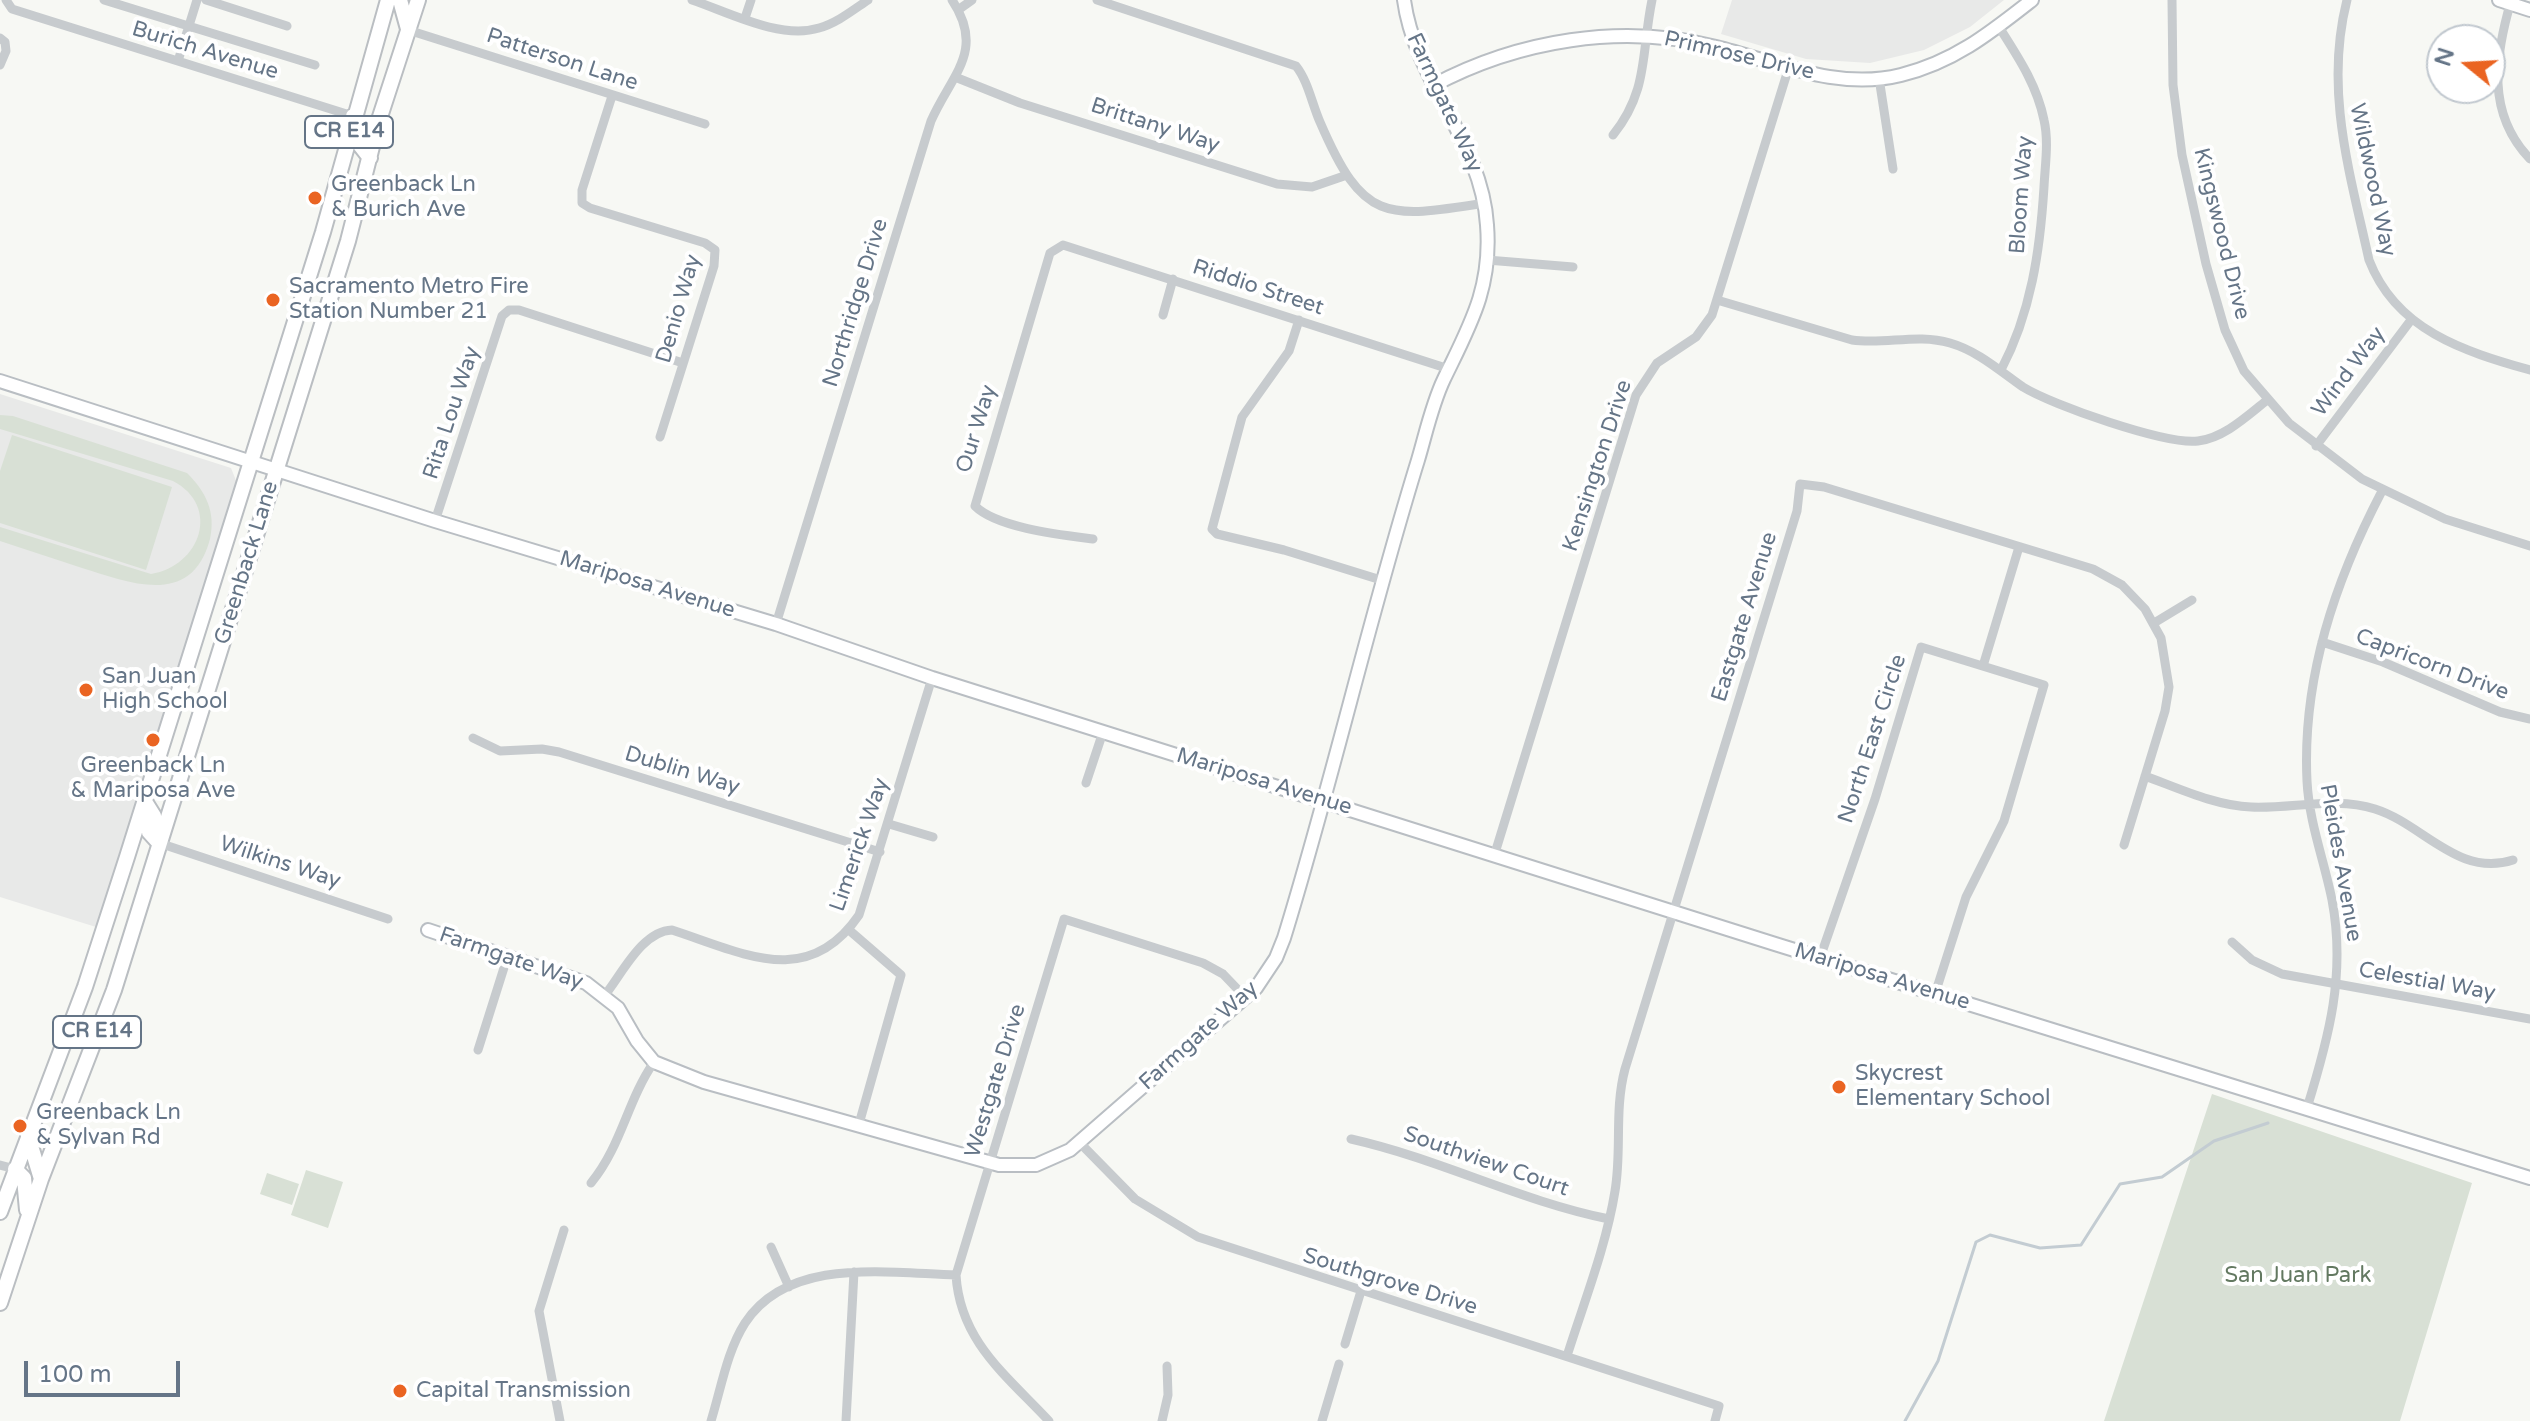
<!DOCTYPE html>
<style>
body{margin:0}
#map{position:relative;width:2530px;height:1421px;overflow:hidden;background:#f7f8f4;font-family:"Varela Round",sans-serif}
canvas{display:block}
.north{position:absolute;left:2426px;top:24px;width:80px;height:80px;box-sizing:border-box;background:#fff;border:2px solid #c1c8cf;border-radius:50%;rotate:288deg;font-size:22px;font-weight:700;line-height:32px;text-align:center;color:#657587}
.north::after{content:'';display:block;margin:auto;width:28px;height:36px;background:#ea6422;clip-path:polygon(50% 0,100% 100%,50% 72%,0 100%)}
.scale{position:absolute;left:24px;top:1361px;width:156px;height:36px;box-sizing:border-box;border:4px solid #657587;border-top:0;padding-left:10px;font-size:24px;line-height:28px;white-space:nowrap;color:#657587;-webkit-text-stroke:6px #fff;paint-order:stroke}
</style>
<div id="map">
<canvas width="2530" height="1421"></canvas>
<div class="north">N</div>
<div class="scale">100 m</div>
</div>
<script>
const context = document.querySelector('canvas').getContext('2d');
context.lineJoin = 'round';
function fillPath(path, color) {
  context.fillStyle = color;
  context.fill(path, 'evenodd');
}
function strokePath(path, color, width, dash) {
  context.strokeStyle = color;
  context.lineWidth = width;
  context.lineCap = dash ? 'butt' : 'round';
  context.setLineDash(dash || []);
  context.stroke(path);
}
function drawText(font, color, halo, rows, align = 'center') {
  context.font = font + ' "Varela Round",sans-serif';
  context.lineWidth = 8;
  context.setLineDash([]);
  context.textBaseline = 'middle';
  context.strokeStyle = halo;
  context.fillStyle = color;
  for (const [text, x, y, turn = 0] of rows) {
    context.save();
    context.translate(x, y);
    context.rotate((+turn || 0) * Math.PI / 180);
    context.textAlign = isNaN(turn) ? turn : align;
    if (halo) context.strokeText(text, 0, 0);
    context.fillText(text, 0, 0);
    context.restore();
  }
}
fillPath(new Path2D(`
 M1732 0H2004L1970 27 1924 50 1870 63 1806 59 1721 34Z
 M0 394 231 468 237 483 96 927 0 897Z`), '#e8e9e8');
fillPath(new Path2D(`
 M0 415 13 416 187 473C206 492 216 512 210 539 192 608 130 583 82 568 55 559 27 550 0 541V527L151 574C201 566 221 506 173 481L0 429Z
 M12 435 172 487 146 570 0 523V471Z
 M2212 1094 2472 1183 2400 1421H2104Z
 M306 1170 343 1182 328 1228 291 1215Z
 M267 1173 299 1184 292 1205 260 1194Z`), '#d8e0d5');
strokePath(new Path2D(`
 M1905 1421 1938 1361 1976 1242 1990 1235 2040 1248 2081 1245 2120 1184 2162 1177 2214 1141 2268 1123`), '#c3ccd2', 3);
const secondary = new Path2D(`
 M2499 0 2530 10
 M1432 86C1518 40 1621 23 1716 47 1777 62 1837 91 1901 75 1954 62 1990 33 2032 0
 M0 381 435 521 776 624 932 678 1775 944 2530 1178
 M428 930 586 983 618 1008 637 1041 654 1062 704 1082 999 1165H1036L1070 1150 1256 988 1276 958 1284 938C1333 779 1369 618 1418 460 1426 433 1432 404 1444 379 1470 325 1492 288 1487 225 1482 141 1415 82 1404 0`);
const primary = new Path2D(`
 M400 0 408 29
 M353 116 362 125 359 144 370 158
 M144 800 154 816 149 832 159 843
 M28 1136 41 1179
 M15 1169 24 1178 27 1210
 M0 1212 85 987 127 857 323 232 388 0
 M0 1303 41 1179 114 990 348 241 378 123 418 0`);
strokePath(secondary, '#b9bec3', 16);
strokePath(primary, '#babec2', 18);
strokePath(new Path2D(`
 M6 0 12 9 353 116
 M104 0 315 65
 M206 0 287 26
 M692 0C728 12 780 40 819 28 837 23 853 10 868 0
 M1097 0 1296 66C1308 81 1312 104 1320 122 1363 222 1385 219 1485 203
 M2172 0 2173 85 2182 155 2206 264 2225 330 2244 371 2289 423 2362 479 2445 519 2530 546
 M2347 0C2324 90 2350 173 2369 260 2396 330 2463 351 2530 370
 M2511 1C2495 56 2486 113 2530 159
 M958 10 972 0
 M745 18 751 0
 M1999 27C2018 57 2037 85 2044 120 2049 142 2045 165 2044 187 2040 251 2031 313 2001 370
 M408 30 705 124
 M0 38 5 42 6 51 0 65
 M178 61 197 0
 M955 77 1020 103 1277 184 1312 187 1347 175
 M1879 78 1893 169
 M612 96 582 190V203L590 208 705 243 715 250 714 266 660 437
 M1613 135C1649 90 1641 53 1652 0
 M1487 260 1573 267
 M1717 300 1852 340C1885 345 1917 333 1950 343 1978 351 2000 371 2023 387 2052 405 2166 445 2198 441 2224 438 2247 416 2266 401
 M1163 315 1173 279
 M1299 320 1289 351 1242 417 1212 529 1217 534 1284 550 1381 580
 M2316 446 2411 320
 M435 521 502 316 509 310H519L683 363
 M1093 539C1062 535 997 528 975 506L1050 253 1063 245 1449 369
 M2154 623 2192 600
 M776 624 931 121C951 75 986 51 952 0
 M2322 642 2383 662 2500 712 2530 719
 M1983 666 2019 547
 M473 738 500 751 542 749 559 752 880 852
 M2145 776C2178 788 2216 806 2251 807 2292 809 2335 796 2375 809 2423 824 2458 878 2513 860
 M1086 783 1103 732
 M889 824 933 837
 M159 843 388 919
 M1495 853 1636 395 1657 363 1696 337 1712 315 1788 70
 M849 930 901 975 859 1124
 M2232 942 2252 960 2282 974 2530 1019
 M1820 958 1875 799 1921 647 2044 685 2004 821 1966 897 1935 994
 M605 995C622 974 642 931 672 930 743 953 808 990 859 915L932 678
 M478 1050 508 955
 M2307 1108C2329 1037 2346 974 2332 900 2324 860 2309 822 2307 781 2302 678 2335 581 2382 491
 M1351 1139C1440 1159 1520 1201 1609 1219
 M1079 1142 1135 1199 1198 1237 1719 1406 1715 1421
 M0 1165 15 1169
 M591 1183C622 1145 627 1101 654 1062
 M771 1247 789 1287
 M1345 1344 1361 1291
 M1567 1356C1584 1302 1606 1247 1615 1191 1622 1150 1614 1110 1625 1069L1797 511 1800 484 1824 487 2093 569 2122 585 2145 609 2161 638 2169 687 2165 711 2124 845
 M560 1421 539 1311 564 1230
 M711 1421C721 1389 727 1351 745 1323 789 1256 888 1273 956 1275
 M846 1421 854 1272
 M1049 1421C1006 1375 960 1341 956 1275L1064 919 1203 963 1223 974 1245 997
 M1162 1421 1168 1395 1167 1366
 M1322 1421 1339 1364`), '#c7cbce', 9);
strokePath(secondary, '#fff', 12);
strokePath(primary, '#fff', 14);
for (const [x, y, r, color] of [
 [315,198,8,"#ea6422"],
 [273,300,8,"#ea6422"],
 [86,690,8,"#ea6422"],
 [153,740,8,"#ea6422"],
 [1839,1087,8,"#ea6422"],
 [20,1126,8,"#ea6422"],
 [400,1391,8,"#ea6422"]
]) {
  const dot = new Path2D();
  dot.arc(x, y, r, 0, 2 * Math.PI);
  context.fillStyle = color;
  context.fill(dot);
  strokePath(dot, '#fff', 3);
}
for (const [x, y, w] of [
 [349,132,88],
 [97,1032,88]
]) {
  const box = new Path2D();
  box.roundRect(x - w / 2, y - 16, w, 32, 6);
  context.fillStyle = '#fff';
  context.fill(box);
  strokePath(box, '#657587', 2);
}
drawText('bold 20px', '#657587', null, [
 ["CR E14",349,132],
 ["CR E14",97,1032]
]);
drawText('22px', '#657587', '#fff', [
 ["Burich Avenue",205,51,17],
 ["Primrose Drive",1739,56,13],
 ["Patterson Lane",562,60,18],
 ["Farmgate Way",1444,103,65],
 ["Brittany Way",1155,126,18],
 ["Wildwood Way",2372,180,78],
 ["Bloom Way",2022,195,-86],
 ["Kingswood Drive",2221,234,76],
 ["Riddio Street",1258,288,18],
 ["Northridge Drive",856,303,-73],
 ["Denio Way",679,309,-74],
 ["Wind Way",2349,372,-53],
 ["Rita Lou Way",452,413,-72],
 ["Our Way",977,429,-73],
 ["Kensington Drive",1598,466,-72],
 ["Greenback Lane",247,563,-73],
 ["Mariposa Avenue",647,585,17],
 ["Eastgate Avenue",1745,617,-73],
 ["Capricorn Drive",2432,665,21],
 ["North East Circle",1873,739,-72],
 ["Dublin Way",682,771,17],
 ["Mariposa Avenue",1264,782,17],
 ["Limerick Way",860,845,-71],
 ["Wilkins Way",280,863,18],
 ["Pleides Avenue",2340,863,80],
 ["Farmgate Way",511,959,19],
 ["Mariposa Avenue",1882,977,17],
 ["Celestial Way",2427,982,10],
 ["Farmgate Way",1199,1036,-42],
 ["Westgate Drive",996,1081,-73],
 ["Southview Court",1486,1162,19],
 ["Southgrove Drive",1390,1282,17]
]);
drawText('22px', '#657587', '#fff', [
 ["Greenback Ln",331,185],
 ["& Burich Ave",331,210],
 ["Sacramento Metro Fire",289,287],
 ["Station Number 21",289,312],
 ["San Juan",102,677],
 ["High School",102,702],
 ["Greenback Ln",153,766,"center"],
 ["& Mariposa Ave",153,791,"center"],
 ["Skycrest",1855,1074],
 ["Elementary School",1855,1099],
 ["Greenback Ln",36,1113],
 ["& Sylvan Rd",36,1138],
 ["Capital Transmission",416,1391]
], 'left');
drawText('22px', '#637961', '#fff', [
 ["San Juan Park",2298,1276]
]);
</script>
